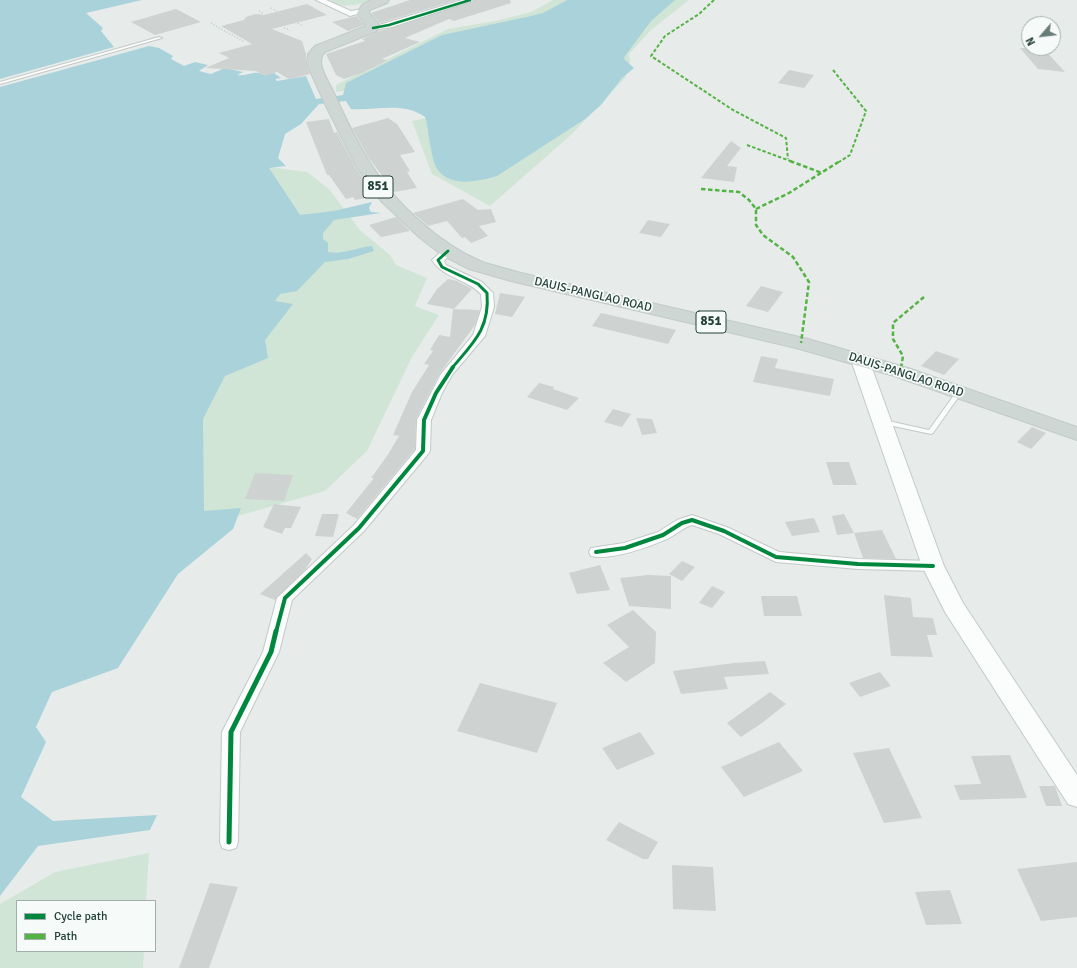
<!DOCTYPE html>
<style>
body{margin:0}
#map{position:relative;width:1077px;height:968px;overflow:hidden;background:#e7ecea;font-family:Signika,sans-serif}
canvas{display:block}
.legend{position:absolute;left:16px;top:900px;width:140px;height:52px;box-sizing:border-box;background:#f6faf8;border:1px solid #a2b0ac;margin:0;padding:5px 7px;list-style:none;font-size:12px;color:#24413a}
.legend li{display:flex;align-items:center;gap:8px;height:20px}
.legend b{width:20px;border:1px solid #a2b0ac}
.north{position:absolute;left:1021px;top:16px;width:40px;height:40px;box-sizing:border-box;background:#f6faf8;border:1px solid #a2b0ac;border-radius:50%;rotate:242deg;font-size:11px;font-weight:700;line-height:16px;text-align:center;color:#24413a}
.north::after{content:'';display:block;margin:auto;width:14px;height:18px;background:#687d78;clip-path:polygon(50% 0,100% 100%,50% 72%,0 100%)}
</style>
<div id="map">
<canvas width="1077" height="968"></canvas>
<ul class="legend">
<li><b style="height:5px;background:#00873e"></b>Cycle path</li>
<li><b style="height:5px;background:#55b346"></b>Path</li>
</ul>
<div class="north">N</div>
</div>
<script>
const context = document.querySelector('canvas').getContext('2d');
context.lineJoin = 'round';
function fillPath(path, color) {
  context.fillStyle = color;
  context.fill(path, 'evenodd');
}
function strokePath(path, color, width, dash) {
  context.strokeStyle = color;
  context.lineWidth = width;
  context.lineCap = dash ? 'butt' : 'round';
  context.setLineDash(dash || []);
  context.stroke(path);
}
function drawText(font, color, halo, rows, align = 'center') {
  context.font = font + ' Signika,sans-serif';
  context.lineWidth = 3.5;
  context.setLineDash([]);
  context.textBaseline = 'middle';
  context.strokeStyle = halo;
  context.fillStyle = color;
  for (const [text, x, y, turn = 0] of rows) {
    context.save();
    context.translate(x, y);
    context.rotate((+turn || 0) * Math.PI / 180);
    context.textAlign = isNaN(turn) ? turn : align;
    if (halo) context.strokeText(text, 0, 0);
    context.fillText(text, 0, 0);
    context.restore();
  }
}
fillPath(new Path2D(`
 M330 0H374C361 4 341 10 330 0Z
 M553 0H689L651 30 629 54 630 61 625 78 571 135 490 206 432 174 412 121 502 103 352 90 336 92V85L448 29 495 21 531 12Z
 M269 167 307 172 329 189 360 230 390 255 396 265 427 278 415 306 439 315 412 357 367 451 325 491 224 520 187 508 180 431Z
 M149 853 146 901H17V951H144L143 968H0V904L55 872Z`), '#d1e5d7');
fillPath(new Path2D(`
 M0 0H142L86 13 103 28 101 31 114 47 0 79Z
 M567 0H675L651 21 625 56 624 59 634 68 622 78 601 105 585 119 497 176C480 181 451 188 438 170 433 164 432 152 430 144 428 135 428 125 425 117 403 101 375 111 351 109L346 101 319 104 301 124 285 134 278 158 286 166 269 168 300 215 334 211 372 202 369 208 371 212 381 213 334 220 323 233V239L328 243V252C343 255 357 247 372 246L374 251 348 259 325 262 297 291 280 294 275 301 293 304 265 340 268 358 225 376 203 419 204 511 241 508 233 529 178 574 118 668 52 692 36 727 46 742 21 797 53 821 157 815 150 830 38 846 0 896V87L149 46 159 48 173 56 171 59 184 66 195 62 208 65 199 71 211 74 225 68 243 72 237 75C244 76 247 74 254 73 262 72 263 76 274 73L281 78 275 79 277 81 306 76 316 99 343 95 346 83 442 35 531 16 543 13Z`), '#a9d2da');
fillPath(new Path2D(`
 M410 0H457L380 23 371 13Z
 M475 0H510L511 3 454 21 449 19 405 38 420 42 382 59 388 60 362 73 344 79 336 75 326 54 365 41 362 39 379 31 392 28Z
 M307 4 327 15 272 29 302 41 306 54V65L310 74 289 79 277 72 265 76 256 71 205 68 229 58 219 53 252 44 221 26 244 20 246 17 256 14 264 15Z
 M176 9 201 22 155 35 131 22Z
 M357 16 364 25 348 31 332 22Z
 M1020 48H1043L1065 72 1038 69Z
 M789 70 814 75 804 88 778 83Z
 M388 118 397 124 415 152 400 155 410 171 407 172 417 188 394 192 368 157 352 128Z
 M329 119 334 133 337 132 355 167 376 196 355 200 353 197 346 199 329 175H327L306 122Z
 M731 141 741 148 727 166 737 167 734 182 701 178Z
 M463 199 478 210 491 209 496 222 479 226 488 236 471 243 465 237 462 238 447 221 428 226 413 213Z
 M396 217 410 231 381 237 369 225Z
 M648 220 670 224 661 237 639 233Z
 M448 279 457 281 472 289 454 309 427 304 437 289Z
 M761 286 783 292 768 312 746 306Z
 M500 293 525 297 512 317 495 314Z
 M453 309 480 310 475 325 440 373 416 419 415 449 357 519 346 513 374 478H371L387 456 399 436 393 435 412 392 429 365 424 364 433 351 430 350 439 335 450 337Z
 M601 313 676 330 668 344 592 326Z
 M936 351 959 359 944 375 921 366Z
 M761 356 778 359 775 368 834 379 830 396 753 382Z
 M539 383 554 387 553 389 579 398 567 410 527 397Z
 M613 409 631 414 622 427 604 422Z
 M636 418 652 419 657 433 642 435Z
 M1032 427 1046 433 1031 449 1017 442Z
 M826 462H849L857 485H833Z
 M255 473 293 475 284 501 245 499Z
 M274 504 301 507 291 528H285L282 534 263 527Z
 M322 514H339L333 537 315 536Z
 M844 514 854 533 837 535 832 516Z
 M814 518 820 532 792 536 785 522Z
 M882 530 896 559 863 558 854 533Z
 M306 553 312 559 305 570 275 600 260 594Z
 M682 561 695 567 682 581 669 574Z
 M600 565 610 590 577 594 569 573Z
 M648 575 671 576V609L629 606 620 578Z
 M712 586 725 592 712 608 699 603Z
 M884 595 911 598 913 617 933 618 937 635H927L933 657 891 656Z
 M761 596H797L802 616H764Z
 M633 610 656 632 655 663 626 682 603 663 629 647 607 625Z
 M765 661 769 674 724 677 728 689 681 694 673 671 734 663Z
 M880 672 891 686 860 697 849 683Z
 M480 683 557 703 537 753 457 731Z
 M770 692 786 704 762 723 741 737 727 723Z
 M640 732 655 754 617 770 602 748Z
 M779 742 803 771 744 797 721 767Z
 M889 748 922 818 884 823 853 753Z
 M1010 755 1027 798 960 800 954 785 981 784 971 756Z
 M1039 786H1055L1062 806H1046Z
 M619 822 658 842 648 859H643L606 840Z
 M1077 862V917L1041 921 1017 869Z
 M672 865 713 867 716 911 673 909Z
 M210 883 238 887 209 968H179Z
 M950 890 962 924 926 925 915 892Z`), '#ced3d1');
const service = new Path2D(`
 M159 37 162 38 0 84V82Z
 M959 390 962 392 933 433 931 434 884 424 881 422 884 420 929 430 957 391Z`);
const minor = new Path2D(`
 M316 0H326L351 11 363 9 367 11 350 16Z
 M462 0H474L392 27 373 30 369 28Z
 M448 248 453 251 444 261 446 265 482 282 493 293 494 307 485 336 452 375 442 393 431 420 430 451 428 454 364 531 292 600 279 652 240 732 238 842 236 848 229 850 222 848 220 842 222 732 263 652 277 598 354 525 416 450 417 420 441 374 473 335 482 307 481 294C467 279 443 278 432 260L444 249Z
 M692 515 729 528 779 552 858 559 933 561 938 562 941 566 938 570 933 571 858 569 776 562 719 534 692 525C682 528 676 535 667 539 649 547 610 561 591 556L589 552 591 548 624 543 658 532 677 520Z`);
const secondary = new Path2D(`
 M860 355 866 356 869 360 944 566 963 603 1077 775V807L1068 804 945 612 922 566 851 360 854 356Z`);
const primary = new Path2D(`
 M371 0H389L387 3 370 10 369 13 378 23 379 28 377 31 325 52C314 62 329 82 334 93 345 117 357 144 372 166 396 204 439 243 480 261 493 266 508 269 521 273L808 339 908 368 1077 427V440L894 376 796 348 511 281 469 269 442 255 420 238 381 201 356 166 325 104 307 64 308 54 315 46 366 26 357 13 362 5Z`);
strokePath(service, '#c4c9c7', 2);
strokePath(minor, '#c4c9c7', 2);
strokePath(secondary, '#c3cac7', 2);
strokePath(primary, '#c2cbc9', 2);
strokePath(new Path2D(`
 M271 8 277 11
 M259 11 262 13 260 14
 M211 23 244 42
 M298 23 303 26
 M284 28 290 30`), '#c3cbca', 1.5, [1, 2]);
fillPath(service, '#fbfcfc');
fillPath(minor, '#fbfcfc');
fillPath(secondary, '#fbfcfc');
fillPath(primary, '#cfd7d5');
strokePath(new Path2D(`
 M714 0 699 14 665 36 651 56 733 110 786 138 788 159
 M833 70 866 111 850 155 839 162
 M747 145 793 162`), '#55b346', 2, [3.5, 2]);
strokePath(new Path2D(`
 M790 161 822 173
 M701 189 739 192 749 200 756 209V225L763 235 793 257 809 282 801 343
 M756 209 789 193 840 161
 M901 368 903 356 893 339V323L924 297`), '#55b346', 2.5, [4.5, 2.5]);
strokePath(new Path2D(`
 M901 372 902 367`), '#55b346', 3, [6, 3]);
strokePath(new Path2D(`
 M373 28 389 25 470 0`), '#00873e', 2.5);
strokePath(new Path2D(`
 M448 251 438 260 442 267 478 284 487 293C490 329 473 343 452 368`), '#00873e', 3);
strokePath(new Path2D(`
 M596 552 625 548 663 535 682 523 692 520 724 531 776 557 858 564 933 566
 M276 632 285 598 359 528 423 451 424 420 436 393 453 367`), '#00873e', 4);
strokePath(new Path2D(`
 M229 842 231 732 271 652 276 631`), '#00873e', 5);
drawText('12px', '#24413a', '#f6faf8', [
 ["DAUIS-PANGLAO ROAD",593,295,13],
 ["DAUIS-PANGLAO ROAD",906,375,18]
]);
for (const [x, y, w] of [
 [378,187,30],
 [711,322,30]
]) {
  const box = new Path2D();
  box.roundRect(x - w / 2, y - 11, w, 22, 3);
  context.fillStyle = '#f6faf8';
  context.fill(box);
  strokePath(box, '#24413a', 1);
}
drawText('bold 13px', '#24413a', null, [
 ["851",378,187],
 ["851",711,322]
]);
</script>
